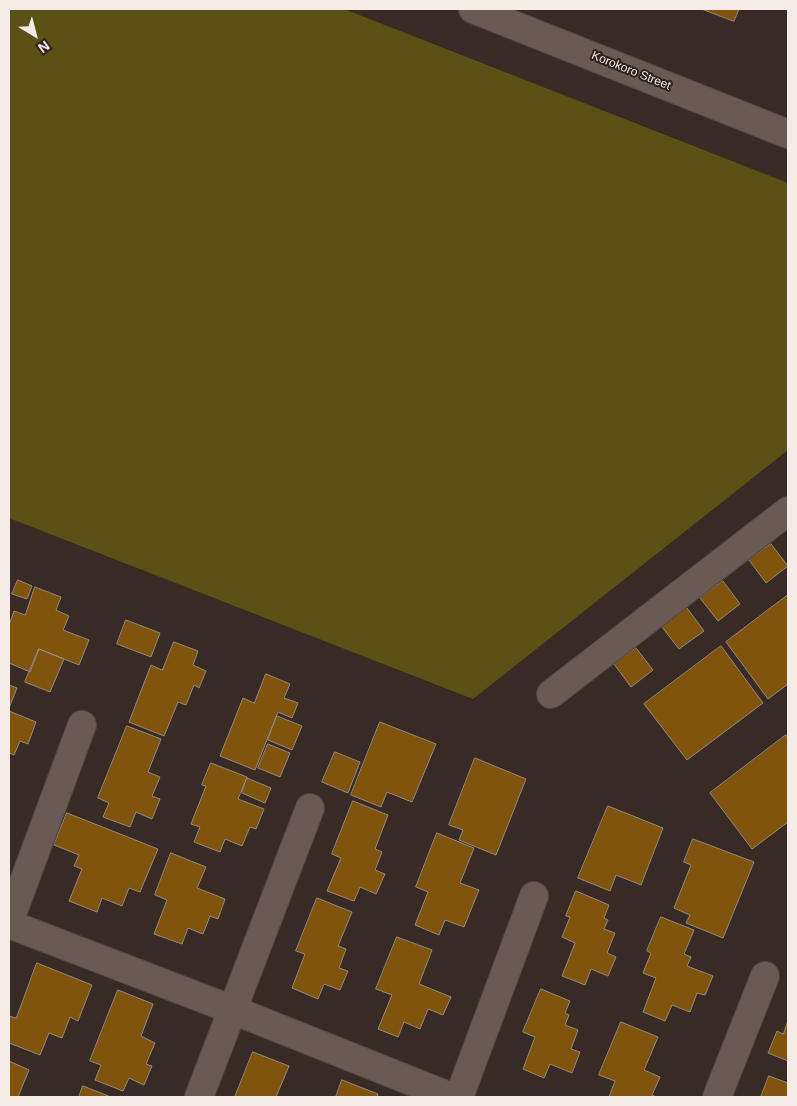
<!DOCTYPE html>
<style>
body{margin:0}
#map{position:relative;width:797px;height:1106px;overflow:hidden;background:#382b25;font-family:Helvetica,sans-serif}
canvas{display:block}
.frame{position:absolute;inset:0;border:10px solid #f5ece8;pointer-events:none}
.north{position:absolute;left:10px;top:10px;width:50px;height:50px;-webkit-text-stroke:4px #2e211b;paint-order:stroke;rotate:143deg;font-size:14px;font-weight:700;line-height:20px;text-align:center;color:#f5ece8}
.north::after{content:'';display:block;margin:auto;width:18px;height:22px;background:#f5ece8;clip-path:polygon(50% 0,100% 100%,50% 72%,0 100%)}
</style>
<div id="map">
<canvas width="797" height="1106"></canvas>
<div class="frame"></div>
<div class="north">N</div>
</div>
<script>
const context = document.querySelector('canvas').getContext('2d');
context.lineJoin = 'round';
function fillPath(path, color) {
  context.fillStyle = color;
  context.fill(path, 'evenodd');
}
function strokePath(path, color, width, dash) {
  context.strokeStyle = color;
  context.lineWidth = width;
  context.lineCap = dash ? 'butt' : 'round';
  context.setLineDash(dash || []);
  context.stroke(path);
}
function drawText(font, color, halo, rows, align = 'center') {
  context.font = font + ' Helvetica,sans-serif';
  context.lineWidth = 4;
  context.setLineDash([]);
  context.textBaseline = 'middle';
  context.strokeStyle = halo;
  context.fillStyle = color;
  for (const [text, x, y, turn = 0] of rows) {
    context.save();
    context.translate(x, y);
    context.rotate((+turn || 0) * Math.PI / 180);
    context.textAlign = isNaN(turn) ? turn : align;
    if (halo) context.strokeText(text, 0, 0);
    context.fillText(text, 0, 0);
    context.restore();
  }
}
fillPath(new Path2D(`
 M9 9H344L788 183V450L473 699 9 518Z`), '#5b5114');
const building = new Path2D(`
 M702 9H739L734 21Z
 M771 544 788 566 766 583 749 560Z
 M18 580 32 586 27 599 12 594Z
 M723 581 740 604 718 621 700 598Z
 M35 587 61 597 56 610 69 616 63 630 89 640 79 665 39 649 30 672 9 663V625L14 611 25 615Z
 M788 595V684L768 699 726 642Z
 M687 608 704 631 679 649 662 627Z
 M126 620 160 633 151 657 117 644Z
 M174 642 198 651 193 665 206 671 199 688 194 685 186 705 178 702 164 736 129 722 151 665 162 670Z
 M721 646 763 703 687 760 644 704Z
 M636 648 653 670 631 687 614 664Z
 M39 649 64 659 50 692 25 682Z
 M266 674 290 684 284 698 298 703 292 718 278 712 255 770 220 756 243 698 254 703Z
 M9 685 17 688 9 708Z
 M9 711 36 722 28 744 20 741 14 755 9 753Z
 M277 716 302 726 292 750 268 740Z
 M380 722 436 744 412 802 387 792 381 807 351 795Z
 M127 726 161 739 148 772 160 777 152 796 160 799 152 819 136 812 130 827 103 817 109 803 98 798Z
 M786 735 788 738V822L752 849 710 793Z
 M268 744 290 753 280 777 258 768Z
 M335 752 360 762 348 793 322 782Z
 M475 758 526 779 496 855 459 840 463 830 449 825Z
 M211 763 247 777 238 799 264 809 256 829 250 827 242 846 225 839 220 852 194 842 200 827 191 824 206 786 202 785Z
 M247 778 271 788 265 803 242 793Z
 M353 801 388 815 375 849 382 852 375 870 385 874 376 894 360 887 354 901 327 891 341 858 332 854Z
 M608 806 663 828 641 885 616 875 610 891 578 878Z
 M67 813 158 849 140 892 129 888 122 906 102 898 97 912 69 901 82 869 74 866 79 855 54 845Z
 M437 833 474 848 460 883 479 890 464 927 445 920 439 935 415 925 428 892 416 887Z
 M693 839 754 862 723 938 686 923 690 915 674 908 691 865 684 862Z
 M171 853 206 867 197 888 225 899 218 919 210 916 203 934 188 928 182 944 154 934 167 900 155 895Z
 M576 891 609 905 604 918 608 920 604 929 615 933 607 953 616 957 608 976 591 969 585 985 562 976 575 943 562 937 570 917 566 916Z
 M317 898 352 912 338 946 346 949 339 968 348 971 340 990 324 984 318 999 292 988 305 954 296 951Z
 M661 917 694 930 684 954 691 957 687 966 713 976 705 995 697 993 690 1012 672 1005 665 1021 643 1012 656 978 643 973 651 953 647 951Z
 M397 937 432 950 419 984 451 997 443 1015 428 1009 420 1029 404 1022 398 1037 378 1029 392 995 376 989Z
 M37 963 92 985 78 1021 70 1017 62 1038 49 1033 40 1055 9 1043V1016L16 1018Z
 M541 989 570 1001 565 1013 569 1015 565 1025 578 1030 571 1049 580 1052 572 1073 550 1064 544 1078 523 1069 535 1037 523 1032Z
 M118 990 153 1004 141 1036 155 1043 146 1064 152 1066 144 1085 129 1078 123 1091 95 1080 101 1065 90 1061Z
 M788 1021V1061L768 1053 777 1031 783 1034Z
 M621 1022 658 1037 644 1070 660 1077 652 1095 656 1097H609L615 1081 599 1075Z
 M253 1052 289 1066 276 1097H235Z
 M9 1061 29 1070 18 1097H9Z
 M769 1076 788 1083V1097H761Z
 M342 1080 378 1094 377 1097H336Z
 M83 1086 111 1097H79Z`);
fillPath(building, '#80540d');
strokePath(building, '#948a7d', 1);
const street = new Path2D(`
 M473 9 788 134
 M551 694 788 511
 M9 922 82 725
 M9 924 233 1010 451 1097
 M199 1097 310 808
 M459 1097 534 896
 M717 1097 765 976`);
strokePath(street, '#524742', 30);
strokePath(street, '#695a54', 28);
drawText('12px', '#f5ece8', '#2e211b', [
 ["Korokoro Street",631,71,22]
]);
</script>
